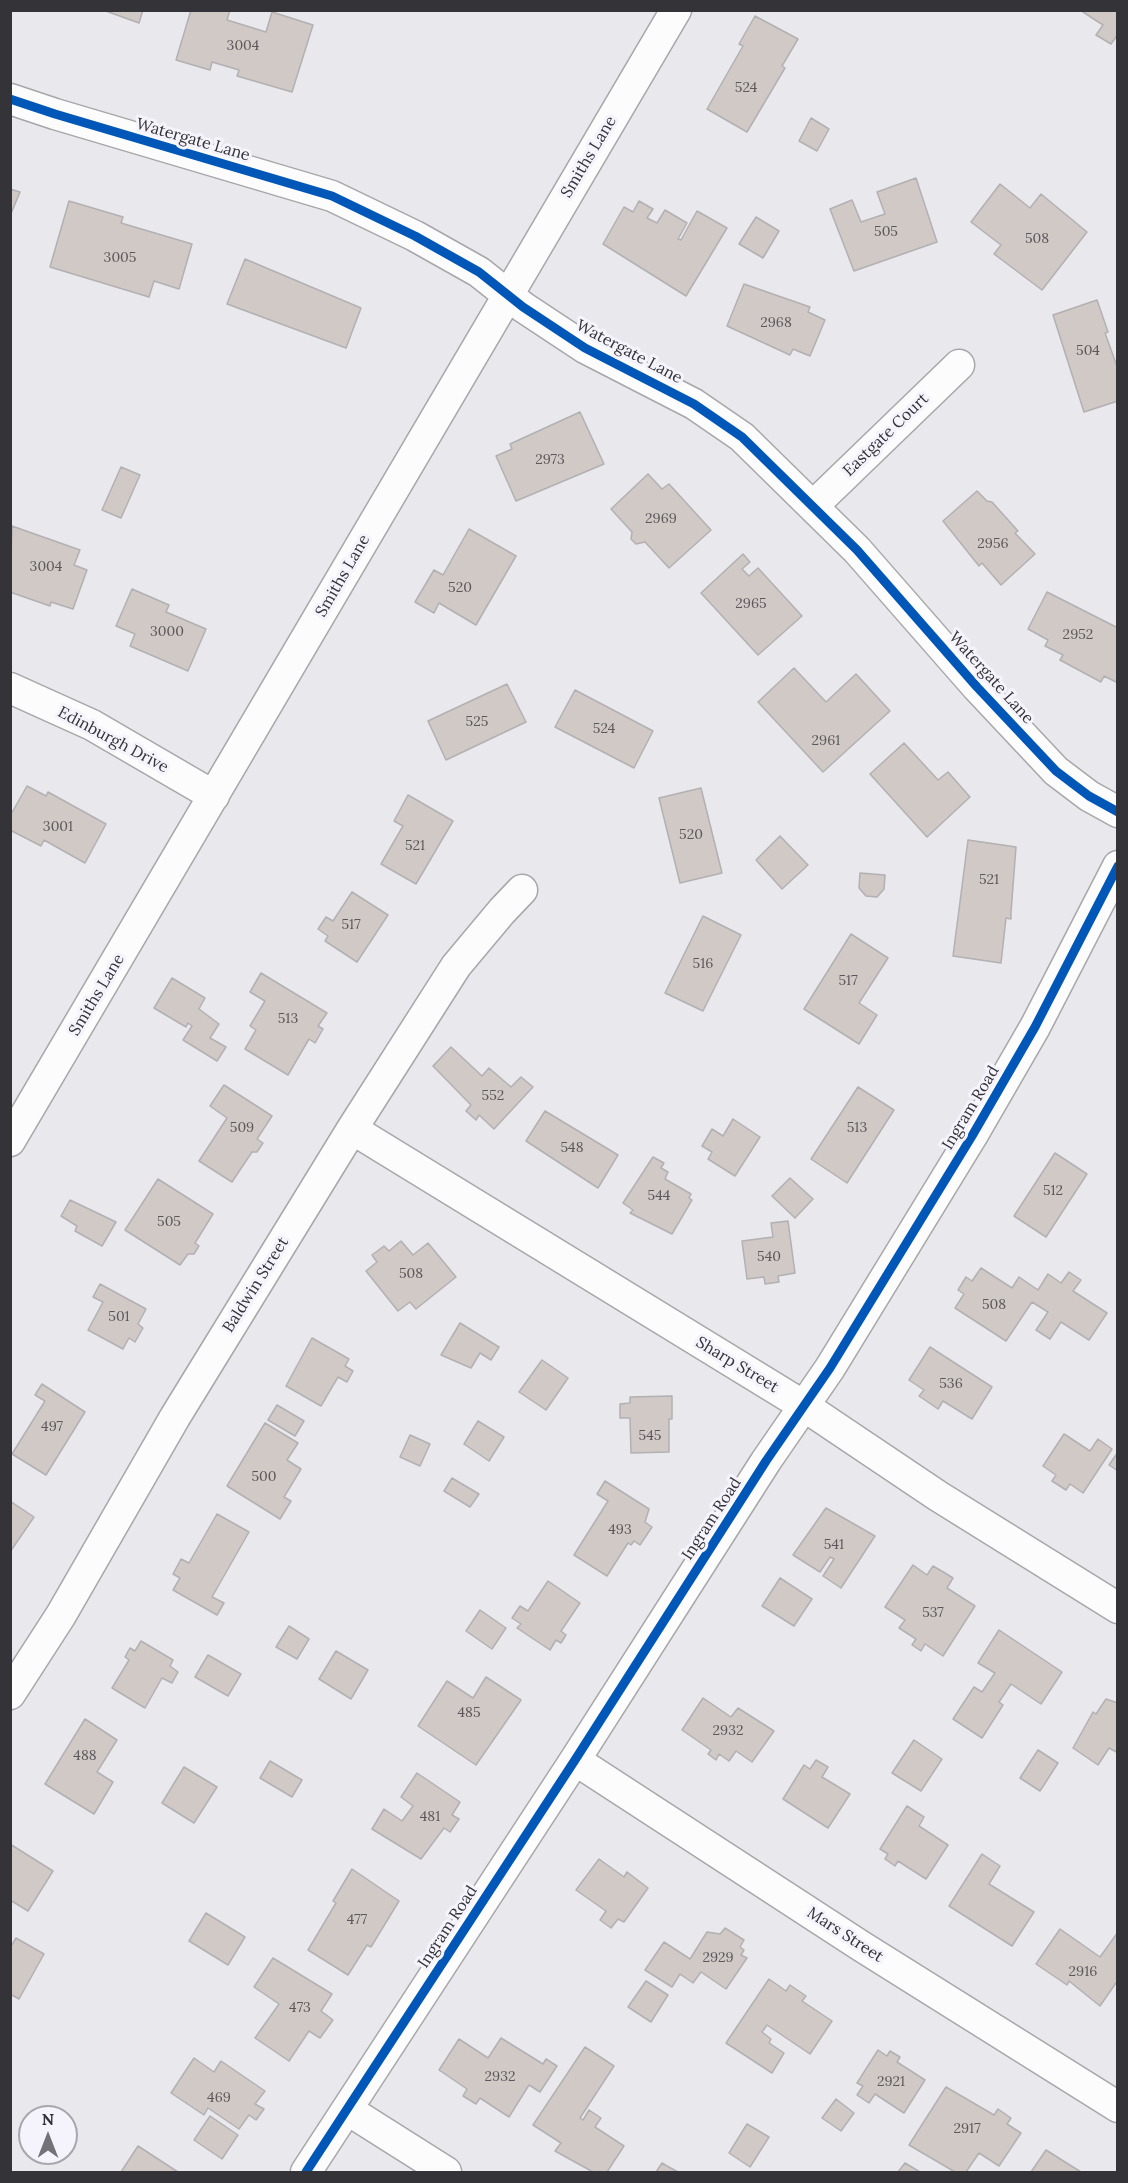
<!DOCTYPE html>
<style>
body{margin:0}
#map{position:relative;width:1128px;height:2183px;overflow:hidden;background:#e8e8ed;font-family:Lora,serif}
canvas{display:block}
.frame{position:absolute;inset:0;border:12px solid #343337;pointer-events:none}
.north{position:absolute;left:18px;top:2105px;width:60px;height:60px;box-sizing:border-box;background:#f5f3fc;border:2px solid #a8a6ad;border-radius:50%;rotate:0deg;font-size:16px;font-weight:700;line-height:24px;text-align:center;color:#343337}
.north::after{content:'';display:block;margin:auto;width:21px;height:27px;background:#737277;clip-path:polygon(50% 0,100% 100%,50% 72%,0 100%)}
</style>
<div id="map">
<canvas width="1128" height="2183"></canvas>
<div class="frame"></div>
<div class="north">N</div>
</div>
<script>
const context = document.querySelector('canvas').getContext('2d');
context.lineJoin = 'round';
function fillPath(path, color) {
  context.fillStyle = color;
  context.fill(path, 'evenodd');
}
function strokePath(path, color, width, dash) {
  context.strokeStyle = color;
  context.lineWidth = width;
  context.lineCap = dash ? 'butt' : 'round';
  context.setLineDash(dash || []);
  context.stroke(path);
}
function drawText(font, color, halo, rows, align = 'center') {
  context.font = font + ' Lora,serif';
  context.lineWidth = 6;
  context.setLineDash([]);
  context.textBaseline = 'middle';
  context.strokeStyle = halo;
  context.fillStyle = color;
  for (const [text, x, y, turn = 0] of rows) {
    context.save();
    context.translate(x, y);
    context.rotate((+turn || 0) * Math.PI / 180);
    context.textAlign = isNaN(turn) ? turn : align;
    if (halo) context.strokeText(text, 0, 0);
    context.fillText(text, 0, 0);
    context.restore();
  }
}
const building = new Path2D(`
 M103 10H143L139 23Z
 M191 10H230L227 20 266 32 272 12 313 25 292 92 237 76 239 70 212 62 210 70 176 60Z
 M1080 10H1118V34L1111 44 1096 35 1103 25Z
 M755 16 798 39 782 66 785 68 747 132 707 109 743 46 739 44Z
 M811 118 829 129 817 151 799 141Z
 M916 178 937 242 854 271 830 209 852 200 861 222 885 214 877 192Z
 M1000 184 1030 208 1041 194 1087 232 1042 290 994 254 1001 245 971 222Z
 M10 189 20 192 10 216Z
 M69 201 123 217 121 223 192 244 179 289 154 281 149 297 50 267Z
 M639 201 653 209 647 218 657 223 665 210 687 223 678 239 681 240 697 211 727 228 686 296 603 244 624 207 633 212Z
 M756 217 779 231 763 258 739 244Z
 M245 259 361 308 346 348 227 304Z
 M744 284 810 307 808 312 825 320 810 356 793 349 790 355 727 326Z
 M1097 300 1108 332 1105 333 1118 369V401L1084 412 1053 315Z
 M580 412 604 464 516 501 496 456 512 449 510 444Z
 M121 467 140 475 121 518 102 510Z
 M648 474 662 489 669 484 711 530 669 568 645 542 636 544 631 539 632 532 611 509Z
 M977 491 987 501 992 502 1018 531 1015 533 1035 554 1001 585 982 563 979 566 943 521Z
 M12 526 80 550 74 565 87 570 73 609 51 602 50 606 10 592Z
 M469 529 516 556 476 625 439 603 434 613 415 602 434 570 443 575Z
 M743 554 750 562 742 569 749 576 758 568 802 616 758 655 701 593Z
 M132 589 169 605 166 612 206 629 188 671 130 646 135 634 116 626Z
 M1047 592 1118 628V683L1104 676 1101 682 1060 660 1063 655 1045 646 1048 640 1028 629Z
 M794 668 826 702 856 674 890 711 823 772 758 702Z
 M507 684 526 722 446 760 428 721Z
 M575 690 653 731 634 768 555 727Z
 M904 743 938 780 948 772 970 797 927 837 870 774Z
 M27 786 46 796 48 792 106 824 85 863 44 840 41 846 10 830V816Z
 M701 788 722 873 680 883 659 798Z
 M408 795 453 821 416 884 381 864 403 826 394 821Z
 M780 836 808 865 782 889 756 860Z
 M968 840 1016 847 1011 912V919L1006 918 1001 963 953 956Z
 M860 873 885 875 884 889 877 897 866 896 859 888Z
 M352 892 388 915 357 962 325 941 328 936 318 929 326 917 333 921Z
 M703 916 741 935 703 1011 665 993Z
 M851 934 888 958 859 1003 877 1015 859 1044 804 1009Z
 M261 973 327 1013 318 1026 323 1029 315 1043 309 1039 288 1075 245 1049 256 1030 250 1026 265 1001 250 992Z
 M172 978 205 998 199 1009 219 1024 210 1038 226 1047 217 1061 183 1040 192 1026 188 1023 186 1027 154 1008Z
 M451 1047 482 1076 489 1068 511 1087 521 1077 533 1087 494 1129 479 1115 476 1120 466 1111 471 1105 433 1066Z
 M224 1085 272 1116 257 1139 263 1143 257 1152H252L232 1182 199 1161 227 1118 210 1106Z
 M858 1087 894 1110 847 1183 811 1159Z
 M545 1111 618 1155 598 1188 526 1141Z
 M733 1119 760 1137 735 1176 708 1159 712 1152 702 1146 712 1129 723 1136Z
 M1055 1153 1087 1174 1046 1237 1014 1216Z
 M653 1157 664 1163 661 1168 668 1172 665 1179 691 1194 689 1198 692 1200 672 1234 630 1213 633 1210 623 1203Z
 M790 1178 813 1199 795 1218 772 1196Z
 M158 1179 213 1214 195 1243 199 1246 194 1254H188L180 1265 125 1230Z
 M70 1200 116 1222 102 1246 75 1231 77 1226 61 1216Z
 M788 1221 795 1273 778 1276 779 1282 765 1284 764 1277 747 1279 742 1241 773 1237 771 1223Z
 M401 1241 413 1255 428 1243 456 1277 416 1309 410 1302 398 1311 366 1271 377 1262 372 1255 384 1246 389 1251Z
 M981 1268 1012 1288 1019 1277 1038 1290 1048 1274 1061 1283 1069 1272 1081 1280 1073 1291 1107 1313 1089 1340 1061 1322 1050 1339 1036 1330 1048 1312 1032 1302 1006 1341 955 1308 964 1294 958 1290 966 1277 972 1281Z
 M100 1284 146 1309 138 1324 143 1328 135 1342 129 1338 123 1349 88 1330 103 1302 93 1297Z
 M460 1323 499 1347 491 1360 480 1353 471 1368 441 1355Z
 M312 1338 349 1359 345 1366 353 1371 347 1382 338 1377 321 1406 286 1386Z
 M930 1347 992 1387 972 1419 943 1401 938 1409 919 1396 924 1390 909 1380Z
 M542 1360 568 1378 546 1410 519 1392Z
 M42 1384 85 1412 46 1475 12 1454 45 1401 35 1395Z
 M672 1396V1419H669V1452L631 1453 630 1418H620V1404L630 1403V1397Z
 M277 1405 304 1421 295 1436 268 1420Z
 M478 1421 504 1437 489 1461 464 1444Z
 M265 1423 298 1443 287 1460 301 1469 284 1497 291 1501 280 1519 227 1486Z
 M1064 1434 1090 1451 1098 1439 1112 1449 1083 1493 1070 1484 1066 1490 1052 1481 1056 1475 1043 1466Z
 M410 1435 430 1444 420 1466 400 1457Z
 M1118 1452V1471L1109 1465Z
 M452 1478 479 1494 470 1507 444 1491Z
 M605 1481 649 1509 645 1522 652 1527 640 1545 634 1541 631 1545 628 1543 607 1576 574 1555 608 1501 597 1494Z
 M10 1501 34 1517 10 1552Z
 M826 1508 875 1536 841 1588 823 1576 834 1559 830 1557 820 1572 793 1555Z
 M217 1514 249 1532 212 1597 224 1603 217 1615 173 1590 180 1578 173 1574 181 1559 189 1563Z
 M913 1565 927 1575 933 1566 945 1573 953 1578 947 1588 975 1606 943 1656 925 1644 921 1651 912 1645 916 1639 899 1628 905 1620 885 1607Z
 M780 1578 812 1599 794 1626 762 1606Z
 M548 1581 580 1603 561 1631 566 1635 561 1643 556 1640 550 1650 517 1628 521 1624 512 1618 520 1606 528 1611Z
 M480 1610 506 1628 492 1649 466 1631Z
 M289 1626 309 1639 297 1659 276 1647Z
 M999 1630 1062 1672 1041 1704 1011 1684 999 1702 1003 1705 982 1738 953 1719 974 1687 982 1692 995 1673 978 1663Z
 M141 1641 173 1660 170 1666 178 1672 172 1683 162 1678 145 1708 112 1688 129 1660 125 1657 130 1648 135 1651Z
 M336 1651 368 1670 351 1699 319 1679Z
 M208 1655 241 1674 228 1696 195 1677Z
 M486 1677 521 1700 476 1765 418 1726 447 1681 473 1698Z
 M703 1698 731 1717 738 1708 774 1731 752 1762 736 1751 729 1761 719 1754 716 1760 708 1754 711 1750 682 1730Z
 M1106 1699 1118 1703V1753L1109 1748 1098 1765 1073 1748 1093 1712 1096 1714Z
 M85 1719 117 1740 97 1772 113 1782 94 1814 45 1784Z
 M914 1740 942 1759 921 1791 892 1773Z
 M1038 1750 1058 1763 1040 1791 1020 1778Z
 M816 1760 828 1767 822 1777 850 1794 828 1828 783 1799 804 1765 810 1769Z
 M270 1761 302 1780 292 1797 260 1778Z
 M184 1767 217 1787 194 1823 162 1803Z
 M417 1773 460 1802 452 1815 459 1819 450 1832 444 1828 421 1859 372 1829 384 1809 402 1821 413 1806 401 1797Z
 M907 1806 924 1817 919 1826 948 1845 926 1879 898 1861 895 1866 885 1859 888 1854 880 1849Z
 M10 1844 53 1871 28 1911 10 1900Z
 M982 1854 1000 1866 989 1884 1034 1912 1012 1946 949 1906Z
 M599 1859 624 1877 627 1872 648 1888 624 1922 618 1919 611 1928 600 1920 606 1911 576 1890Z
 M352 1869 399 1901 371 1947 367 1945 348 1975 308 1950 336 1903 333 1901Z
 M206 1913 245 1937 228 1965 189 1941Z
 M725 1928 744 1940 740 1947 744 1950 741 1955 747 1958 726 1989 701 1972 693 1983 680 1974 672 1987 645 1970 664 1942 690 1959 707 1932 720 1934Z
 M1060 1929 1100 1957 1118 1932V1980L1100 2006 1069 1981 1067 1985 1036 1964Z
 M16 1938 44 1954 19 1999 10 1994V1948Z
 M273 1958 332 1994 321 2011 333 2020 320 2038 309 2031 289 2061 255 2038 279 2004 254 1987Z
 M769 1979 786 1991 790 1985 806 1996 802 2001 832 2021 810 2054 767 2025 762 2032 771 2039 769 2043 784 2053 772 2073 726 2043Z
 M646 1981 668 1995 651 2022 628 2007Z
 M501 2038 543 2064 546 2059 557 2066 540 2092 529 2085 509 2117 480 2098 476 2104 463 2096 467 2089 439 2070 459 2039 488 2058Z
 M585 2047 614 2066 580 2118 583 2120 589 2110 601 2118 595 2127 624 2146 607 2172H593L555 2151 561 2143 533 2125Z
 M878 2050 887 2056 890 2051 900 2057 897 2062 925 2080 904 2113 875 2094 869 2103 857 2095 863 2086 857 2083Z
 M194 2058 214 2072 221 2061 265 2091 255 2104 264 2109 256 2120 249 2115 239 2129 208 2108 204 2115 171 2093Z
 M946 2087 994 2115 998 2109 1011 2118 1007 2124 1021 2133 999 2166 979 2153 966 2172H955L909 2145Z
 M836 2099 854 2113 841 2131 822 2118Z
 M210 2116 238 2135 222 2159 194 2140Z
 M747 2124 769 2137 750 2167 729 2153Z
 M138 2146 178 2172H121Z
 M1046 2150 1081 2172H1031Z
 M662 2163 667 2166 678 2172H656Z
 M905 2163 920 2172H898Z`);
fillPath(building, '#d1c9c6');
strokePath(building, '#b2b0b2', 1.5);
const minor = new Path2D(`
 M10 99 55 114 332 196 415 236 479 272 523 307 585 348 694 404 742 437 857 550 977 687 1056 771 1089 796 1118 812
 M813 506 959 365
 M10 688 92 725 214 796
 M352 1129 804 1406 938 1496 1118 1608
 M10 1141 676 10
 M10 1694 61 1615 175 1417 352 1129 456 966 502 911 522 890
 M575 1760 861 1946 1118 2107
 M348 2110 446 2172
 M306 2172 575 1760 766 1461 830 1368 972 1136 1035 1027 1118 866`);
strokePath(minor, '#a7a7aa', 33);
strokePath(minor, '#fcfcfc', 30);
strokePath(new Path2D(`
 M10 99 55 114 332 196 415 236 479 272 523 307 585 348 694 404 742 437 857 550 977 687 1056 771 1089 796 1118 812
 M306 2172 575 1760 766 1461 830 1368 972 1136 1035 1027 1118 866`), '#0057b8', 9);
drawText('14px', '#5b585b', null, [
 ["3004",243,46],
 ["524",746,88],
 ["505",886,232],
 ["508",1037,239],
 ["3005",120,258],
 ["2968",776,323],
 ["504",1088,351],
 ["2973",550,460],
 ["2969",661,519],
 ["2956",993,544],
 ["3004",46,567],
 ["520",460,588],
 ["2965",751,604],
 ["3000",167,632],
 ["2952",1078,635],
 ["525",477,722],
 ["524",604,729],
 ["2961",826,741],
 ["3001",58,827],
 ["520",691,835],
 ["521",415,846],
 ["521",989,880],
 ["517",351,925],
 ["516",703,964],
 ["517",848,981],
 ["513",288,1019],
 ["552",493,1096],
 ["509",242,1128],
 ["513",857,1128],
 ["548",572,1148],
 ["512",1053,1191],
 ["544",659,1196],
 ["505",169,1222],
 ["540",769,1257],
 ["508",411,1274],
 ["508",994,1305],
 ["501",119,1317],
 ["536",951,1384],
 ["497",52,1427],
 ["545",650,1436],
 ["500",264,1477],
 ["493",620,1530],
 ["541",834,1545],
 ["537",933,1613],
 ["485",469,1713],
 ["2932",728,1731],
 ["488",85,1756],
 ["481",430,1817],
 ["477",357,1920],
 ["2929",718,1958],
 ["2916",1083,1972],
 ["473",300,2008],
 ["2932",500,2077],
 ["2921",891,2082],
 ["469",219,2098],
 ["2917",967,2129]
]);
drawText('16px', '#343337', '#f5f3fc', [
 ["Watergate Lane",193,140,16],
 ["Smiths Lane",589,157,-59],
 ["Watergate Lane",629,352,28],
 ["Eastgate Court",886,435,-44],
 ["Smiths Lane",343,576,-60],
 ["Watergate Lane",991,678,48],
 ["Edinburgh Drive",113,740,28],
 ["Smiths Lane",97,995,-59],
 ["Ingram Road",971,1108,-59],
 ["Baldwin Street",256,1285,-58],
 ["Sharp Street",737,1365,31],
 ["Ingram Road",712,1519,-57],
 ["Ingram Road",448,1927,-57],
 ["Mars Street",845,1935,33]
]);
</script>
